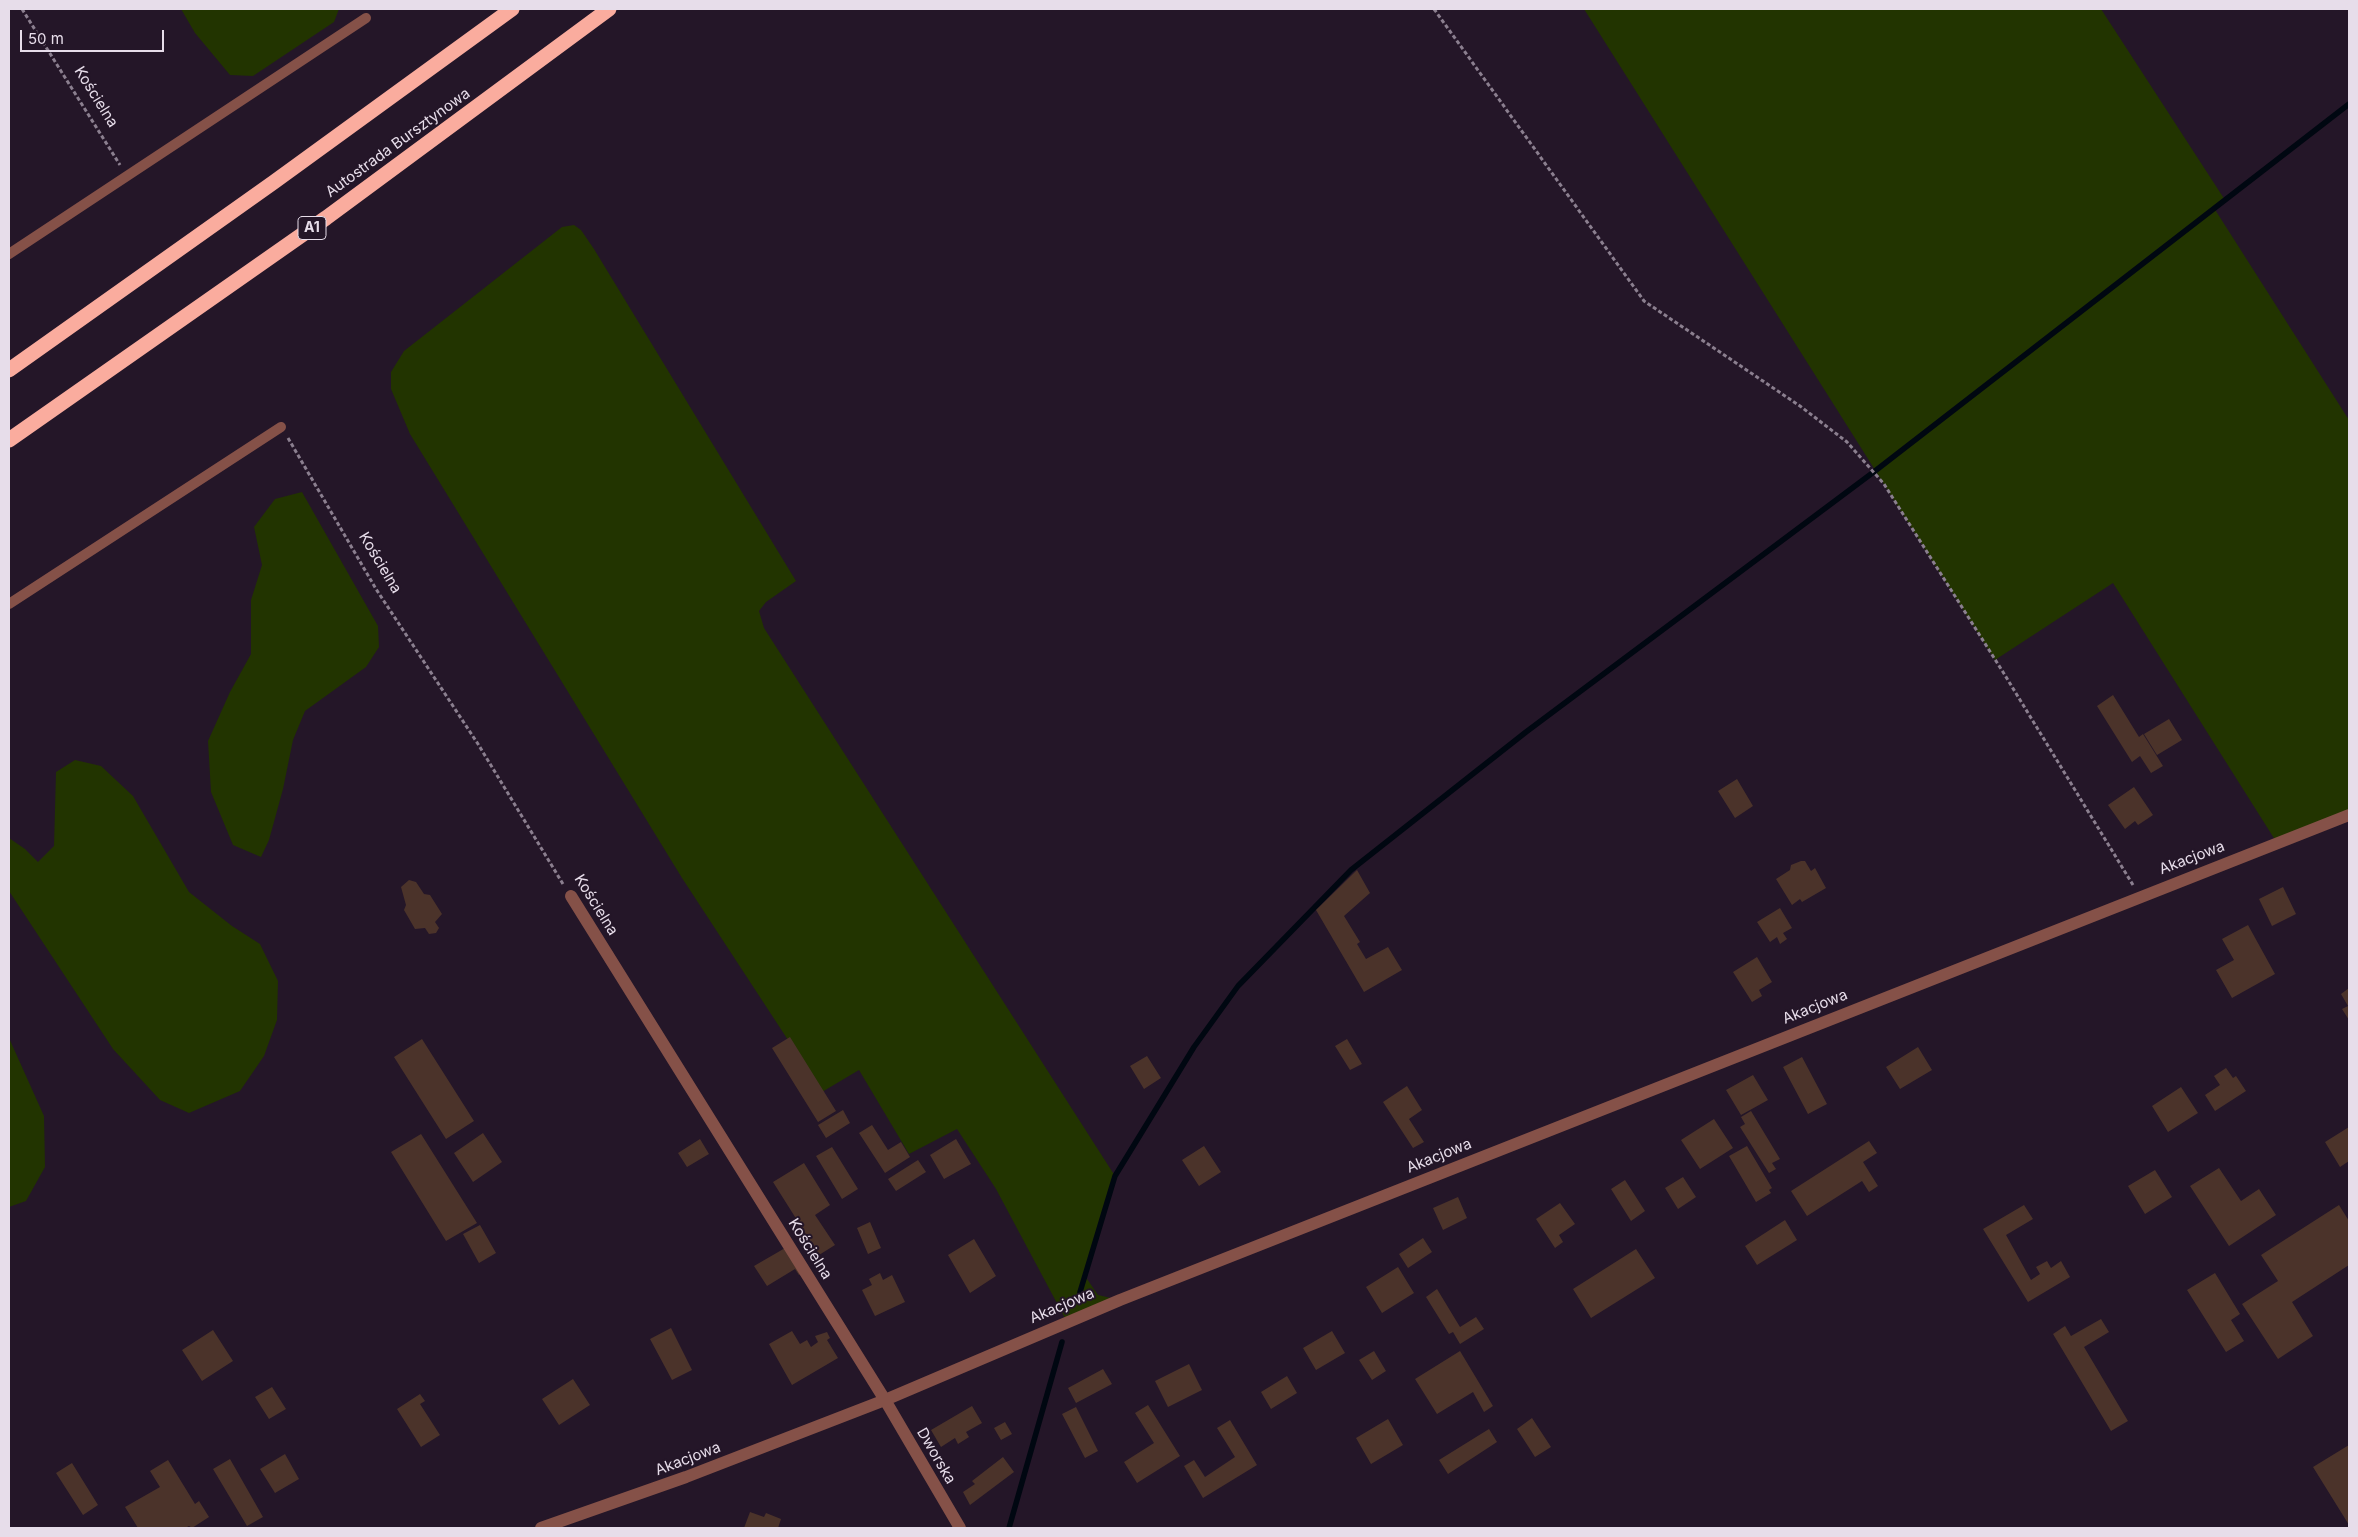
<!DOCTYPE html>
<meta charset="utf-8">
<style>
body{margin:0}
#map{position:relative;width:2358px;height:1537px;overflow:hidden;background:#241628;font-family:Inter,sans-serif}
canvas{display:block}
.frame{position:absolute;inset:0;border:10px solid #e7ddea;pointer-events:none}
.scale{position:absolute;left:20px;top:30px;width:144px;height:22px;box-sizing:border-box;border:2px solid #e7ddea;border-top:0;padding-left:6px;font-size:15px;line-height:18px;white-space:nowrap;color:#e7ddea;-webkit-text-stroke:4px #241628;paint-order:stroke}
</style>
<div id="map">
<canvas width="2358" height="1537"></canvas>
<div class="frame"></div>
<div class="scale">50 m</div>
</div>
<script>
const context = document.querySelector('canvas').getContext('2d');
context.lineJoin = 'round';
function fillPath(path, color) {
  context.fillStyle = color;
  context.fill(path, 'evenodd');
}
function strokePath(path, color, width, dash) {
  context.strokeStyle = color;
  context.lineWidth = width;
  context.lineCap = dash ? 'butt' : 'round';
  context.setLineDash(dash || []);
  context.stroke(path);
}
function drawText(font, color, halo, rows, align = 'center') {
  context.font = font + ' Inter,sans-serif';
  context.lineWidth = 4;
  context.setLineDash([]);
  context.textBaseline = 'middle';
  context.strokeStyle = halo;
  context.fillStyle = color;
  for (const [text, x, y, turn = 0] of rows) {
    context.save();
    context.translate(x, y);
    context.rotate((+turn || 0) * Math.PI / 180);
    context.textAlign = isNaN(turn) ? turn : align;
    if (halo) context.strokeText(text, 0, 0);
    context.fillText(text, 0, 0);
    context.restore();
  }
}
fillPath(new Path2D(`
 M181 9H339L334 22 253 76 230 75 195 33Z
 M1584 9H2101L2225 200 2214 208 2349 420V815L2277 843 2113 583 1995 660Z
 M574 225 581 230 594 249 796 581 766 602 759 611 764 628 1115 1176 1085 1276 1098 1295 1120 1300 1067 1322 996 1189 957 1129 909 1154 859 1070 822 1092 682 878 410 434 391 389V372L404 351 562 227Z
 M302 492 378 626 379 647 366 667 305 711 293 740 283 789 269 840 261 857 233 845 211 792 208 741 230 692 251 654V600L262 565 254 527 275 499Z
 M75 760 101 766 133 796 189 892 232 926 260 944 278 981 277 1020 264 1056 240 1091 189 1113 160 1100 113 1049 9 891V838L25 849 38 862 54 846 56 772Z
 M9 1038 44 1116 45 1167 26 1201 9 1207Z`), '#223400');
strokePath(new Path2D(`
 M1080 1292 1115 1176 1194 1047 1238 986 1351 870 1526 732 1875 471 2349 104
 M1009 1528 1062 1342`), '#000711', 5.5);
fillPath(new Path2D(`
 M2113 695 2139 737 2143 734 2163 766 2151 773 2140 756 2132 762 2097 706Z
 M2169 719 2182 740 2157 755 2144 734Z
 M1737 779 1753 806 1735 818 1718 791Z
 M2134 787 2153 815 2138 825 2135 821 2125 829 2108 805Z
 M1801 861H1805L1811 871 1815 868 1826 888 1802 902 1800 899 1792 905 1776 879 1790 870 1791 865Z
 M1357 870 1370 893 1344 916 1360 942 1357 944 1366 959 1388 947 1402 970 1364 992 1316 910Z
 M409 880 416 882 424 894 430 895 442 914 435 922 439 928 436 933 429 934 425 928 415 929 404 910 406 905 401 887Z
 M2283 887 2296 914 2272 926 2259 899Z
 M1780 908 1792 928 1783 933 1787 939 1780 944 1777 937 1770 942 1757 922Z
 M2248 925 2275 974 2232 998 2216 970 2234 960 2222 939Z
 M1757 957 1772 982 1759 990 1762 996 1752 1002 1733 972Z
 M2349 988V1020L2342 1009 2348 1006 2341 994Z
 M790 1037 836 1111 818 1122 772 1048Z
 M422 1039 474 1121 446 1139 394 1057Z
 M1347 1039 1362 1064 1350 1070 1335 1046Z
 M1918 1047 1932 1070 1900 1089 1886 1067Z
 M1147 1056 1161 1078 1144 1089 1130 1066Z
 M1802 1057 1827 1104 1808 1114 1783 1067Z
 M2226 1068 2233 1078 2236 1076 2246 1091 2215 1111 2205 1095 2220 1085 2214 1076Z
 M1753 1075 1768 1100 1741 1115 1726 1090Z
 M1407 1086 1422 1110 1409 1119 1424 1142 1413 1148 1383 1102Z
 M2181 1087 2198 1113 2168 1132 2152 1106Z
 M843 1110 850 1123 826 1138 818 1125Z
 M1751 1111 1780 1159 1772 1163 1776 1169 1769 1173 1740 1127 1745 1124 1741 1117Z
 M1714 1119 1733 1148 1700 1169 1681 1140Z
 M872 1125 888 1150 901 1142 910 1157 885 1173 859 1133Z
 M2349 1127V1161L2340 1167 2325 1142Z
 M483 1133 502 1162 473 1182 454 1153Z
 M421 1134 477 1223 446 1241 391 1152Z
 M700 1139 709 1154 687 1167 678 1153Z
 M956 1139 971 1164 944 1179 930 1155Z
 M1869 1141 1877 1153 1863 1162 1878 1186 1869 1192 1862 1181 1807 1216 1791 1191Z
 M1204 1146 1221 1172 1199 1186 1182 1160Z
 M1747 1146 1772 1188 1769 1190 1771 1193 1756 1202 1729 1156Z
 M832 1147 858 1189 842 1199 816 1156Z
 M918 1160 926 1172 896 1191 888 1179Z
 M804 1163 830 1205 815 1215 835 1245 819 1255 773 1182Z
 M2219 1168 2241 1201 2259 1189 2276 1215 2229 1246 2190 1186Z
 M2155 1170 2172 1197 2145 1214 2128 1186Z
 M1683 1177 1696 1197 1678 1209 1665 1188Z
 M1625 1180 1645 1211 1631 1221 1611 1189Z
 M1458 1197 1467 1218 1443 1230 1433 1208Z
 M1560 1203 1575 1224 1559 1235 1563 1242 1555 1248 1536 1219Z
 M2024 1205 2033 1219 2006 1235 2031 1280 2040 1274 2036 1267 2047 1261 2051 1268 2061 1261 2070 1277 2028 1302 1983 1229Z
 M2339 1205 2349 1221V1265L2292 1302 2313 1336 2278 1359 2242 1304 2278 1281 2261 1255Z
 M1785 1220 1797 1240 1757 1265 1745 1246Z
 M870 1222 881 1248 868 1254 857 1228Z
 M480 1225 496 1253 479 1263 463 1234Z
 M1423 1238 1432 1252 1408 1268 1399 1254Z
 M974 1239 996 1276 970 1293 948 1255Z
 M792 1244 807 1270 799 1275 795 1269 767 1286 754 1266Z
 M1636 1249 1655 1278 1591 1318 1573 1289Z
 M1398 1267 1414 1293 1382 1313 1366 1287Z
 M880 1273 883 1280 892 1275 905 1302 875 1316 862 1290 872 1285 869 1279Z
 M2215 1273 2240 1314 2231 1320 2244 1341 2226 1352 2187 1290Z
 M1437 1289 1460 1327 1476 1317 1484 1329 1460 1344 1453 1332 1449 1334 1426 1297Z
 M2101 1319 2109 1332 2084 1347 2128 1421 2111 1431 2053 1334 2065 1326 2071 1336Z
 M671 1328 692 1370 672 1380 650 1339Z
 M213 1330 233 1361 202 1381 182 1350Z
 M792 1331 800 1344 807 1340 811 1347 818 1342 815 1336 827 1332 830 1338 827 1340 838 1358 792 1385 769 1344Z
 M1332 1331 1345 1353 1316 1370 1303 1348Z
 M1374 1351 1386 1371 1372 1380 1359 1360Z
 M1460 1351 1493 1406 1484 1412 1473 1392 1437 1414 1415 1379Z
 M1189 1364 1202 1390 1168 1407 1155 1381Z
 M1103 1369 1112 1384 1076 1403 1068 1388Z
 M1287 1376 1297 1393 1271 1409 1261 1392Z
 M573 1379 590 1405 559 1425 542 1399Z
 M272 1387 286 1409 269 1419 255 1397Z
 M420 1394 425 1401 420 1404 440 1435 421 1447 397 1409Z
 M1148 1405 1180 1456 1137 1483 1124 1462 1154 1443 1135 1413Z
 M972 1406 982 1423 966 1432 969 1437 958 1444 955 1438 941 1447 931 1430Z
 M1076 1407 1098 1451 1085 1458 1062 1414Z
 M1532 1418 1551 1447 1535 1457 1517 1429Z
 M1388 1419 1403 1445 1371 1464 1356 1438Z
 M1230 1420 1257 1465 1203 1498 1184 1466 1194 1460 1205 1477 1235 1457 1217 1428Z
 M1005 1422 1012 1434 1001 1440 994 1428Z
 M1489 1429 1497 1442 1448 1474 1439 1460Z
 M2349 1445V1525L2313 1467Z
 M285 1454 299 1479 275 1493 260 1469Z
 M1003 1457 1014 1472 970 1505 963 1492 975 1484 972 1481Z
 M230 1459 263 1517 247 1526 213 1469Z
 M168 1460 195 1504 199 1501 209 1517 192 1528 189 1526 185 1528H138L125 1507 160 1487 150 1471Z
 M72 1463 98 1505 83 1515 56 1473Z
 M750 1512 764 1517 766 1513 781 1519 778 1528H744Z`), '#4b332a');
strokePath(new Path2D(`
 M22 9 120 165
 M1434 9 1644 301 1800 406 1847 442 1884 484 2003 672 2133 885
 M288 438 376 589 478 744 563 884`), '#8b7f8f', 3, [4, 2.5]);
strokePath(new Path2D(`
 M9 254 366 18
 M9 604 281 427`), '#855148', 10);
strokePath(new Path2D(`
 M571 896 885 1400 960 1528
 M541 1528 686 1477 885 1400 1120 1300 2349 815`), '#855148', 12);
strokePath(new Path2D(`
 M9 370 274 182 512 9
 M9 440 326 218 609 9`), '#faac9e', 15);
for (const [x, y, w] of [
 [312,228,28]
]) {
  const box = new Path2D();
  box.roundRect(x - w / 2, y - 11.5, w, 23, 4);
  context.fillStyle = '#241628';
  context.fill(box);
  strokePath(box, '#e7ddea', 1);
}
drawText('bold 14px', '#e7ddea', null, [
 ["A1",312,228]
]);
drawText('15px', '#e7ddea', '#241628', [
 ["Kościelna",96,97,58],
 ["Autostrada Bursztynowa",398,143,-36],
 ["Kościelna",380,563,59],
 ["Akacjowa",2192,858,-21],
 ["Kościelna",596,905,58],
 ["Akacjowa",1815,1007,-22],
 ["Akacjowa",1439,1156,-22],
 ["Kościelna",810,1249,58],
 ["Akacjowa",1062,1306,-23],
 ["Dworska",936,1456,60],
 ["Akacjowa",688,1459,-21]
]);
</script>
